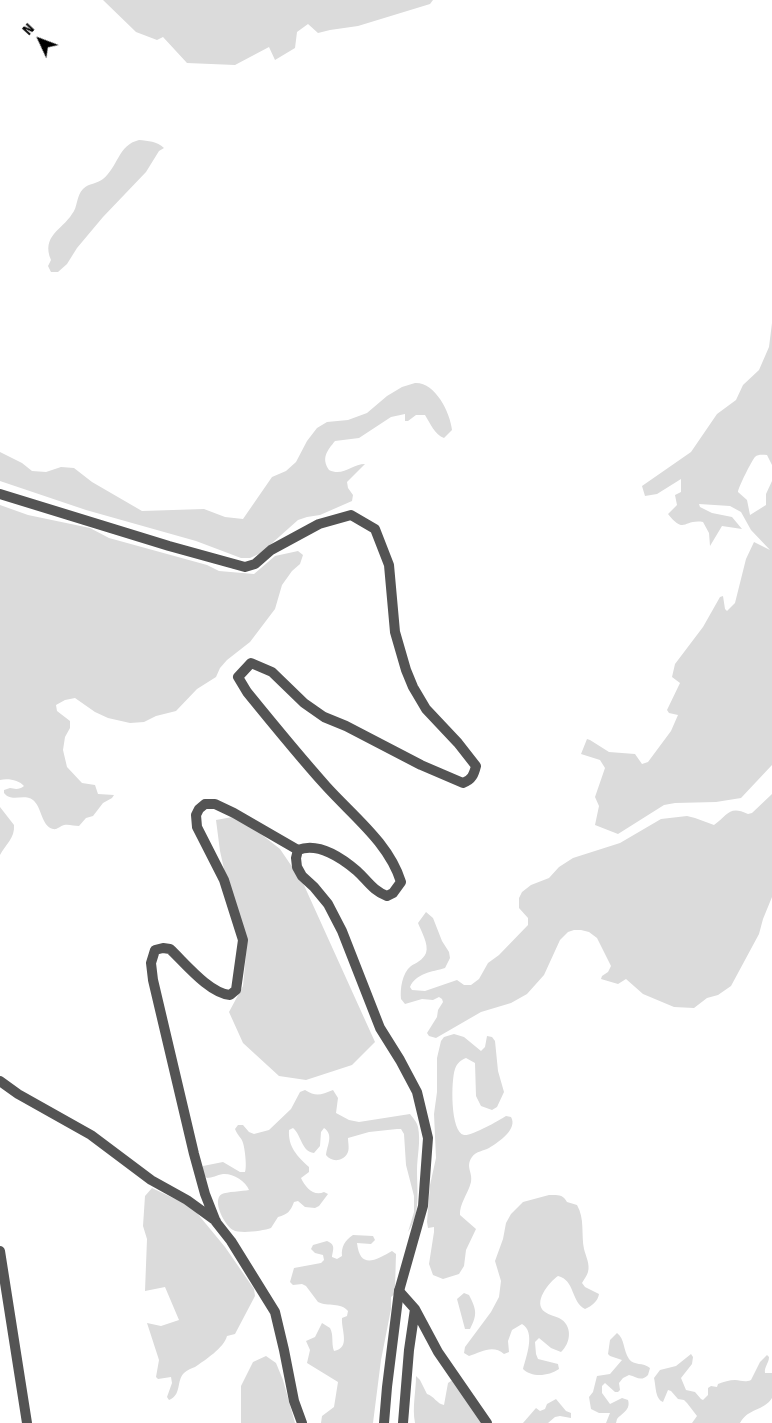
<!DOCTYPE html>
<style>
body{margin:0}
#map{position:relative;width:772px;height:1423px;overflow:hidden;background:#fff;font-family:"Fira Sans",sans-serif}
canvas{display:block}
.north{position:absolute;left:15px;top:15px;width:50px;height:50px;-webkit-text-stroke:4px #fff;paint-order:stroke;rotate:313deg;font-size:14px;font-weight:700;line-height:20px;text-align:center;color:#000}
.north::after{content:'';display:block;margin:auto;width:18px;height:22px;background:#000;clip-path:polygon(50% 0,100% 100%,50% 72%,0 100%)}
</style>
<div id="map">
<canvas width="772" height="1423"></canvas>
<div class="north">N</div>
</div>
<script>
const context = document.querySelector('canvas').getContext('2d');
context.lineJoin = 'round';
function fillPath(path, color) {
  context.fillStyle = color;
  context.fill(path, 'evenodd');
}
function strokePath(path, color, width, dash) {
  context.strokeStyle = color;
  context.lineWidth = width;
  context.lineCap = dash ? 'butt' : 'round';
  context.setLineDash(dash || []);
  context.stroke(path);
}
fillPath(new Path2D(`
 M103 0H433L430 4 358 26 330 30 318 33 308 24 297 32 295 48 275 60 269 47 235 65 187 63 163 37 157 40 136 32Z
 M139 140C148 141 157 141 164 148L159 151 146 172 103 217 77 248 67 264 58 272H51L48 266 51 260C41 236 62 230 72 214 78 207 76 196 83 189 89 183 97 184 103 179 118 167 118 145 139 140Z
 M772 323V465L767 455C763 455 758 454 755 457 752 460 738 488 738 492L747 500 750 515 766 505V494L772 481V765L741 798 716 802 675 803 664 805 618 834 595 825 599 806 595 797 605 768 600 760 581 754 587 739 590 740 609 752 635 754 642 764 648 762 671 731 678 715 669 713 667 710 680 683 672 677 675 664 703 627 720 597 723 596 725 609 727 611 735 603 746 559 754 542 770 550 751 530 741 512 730 506 699 504 700 507 712 513 732 517 742 529 722 526 710 546 709 533 703 522C683 519 685 535 668 514L677 505 675 495 681 492V479L657 494 645 496 642 486 691 452 717 414 736 400 743 385 759 370 769 347Z
 M415 383C435 382 450 412 452 430L444 438C435 435 430 423 425 415H416L408 421H405V414L391 417 359 438 335 441C327 451 321 458 329 470 343 477 352 464 365 464L347 482 348 488 353 495 352 501 320 515 307 517 298 520 261 553 250 558H241L196 541 86 510 0 481V452L22 463 32 471 46 472 61 467 74 468 92 482 142 511 204 509 225 517 243 519 272 477 286 471 296 462 307 441 317 428 327 422 348 420 367 413 387 396 402 387Z
 M0 505 28 515 90 528 109 538 207 565 219 571 254 574 275 556 298 551 303 555 300 564 292 571 282 585 275 609 250 642 227 660 220 668 216 677 197 689 176 711 156 716 144 722 130 723 108 718 95 712 75 698 65 700 56 705 57 711 70 721V728L65 737 63 750 67 767 82 783 95 785 98 794 114 795 112 798 103 803 93 816 86 818 79 826C74 826 69 824 64 825 60 826 57 830 53 829 41 826 42 807 33 800 23 793 12 803 4 793V790L10 788C15 789 19 790 24 786 19 780 8 778 0 780Z
 M772 794V897L763 919 759 934 731 986 718 995 707 998 694 1008 674 1007 643 994 626 979 618 984 601 979 602 976 608 972 611 966 597 938 589 932 581 930H574L568 932 560 940 544 975 527 994 511 1003 481 1012 436 1038 429 1036 427 1033 437 1017 438 1010 443 1002 442 999 439 997 433 1000 422 999 405 1004 401 999C400 989 402 973 411 966 416 963 423 960 426 953 429 944 421 931 418 923L426 912 433 918 442 941 449 952 450 958 445 968C432 972 416 973 410 987L412 990 425 991 457 980 464 985H471L479 979 488 963 499 955 528 925V918L519 908V898L522 892 531 885 549 878 559 867 573 858 620 843 661 819 687 816 695 818 714 825C728 815 729 805 748 814L752 813Z
 M0 807 14 825C15 838 6 844 0 855Z
 M238 816 280 849 303 883 375 1042 352 1065 306 1080 279 1076 243 1043 229 1012 243 986 247 944 228 887 220 851 216 820Z
 M454 1034 464 1037 481 1051 485 1047 487 1036 492 1037 495 1041 498 1071 504 1092 497 1107 492 1110 481 1106 476 1096 475 1063 466 1058C461 1060 457 1063 455 1069 451 1080 450 1132 464 1135 472 1136 498 1121 506 1116L511 1117C518 1129 499 1142 489 1148 484 1151 476 1151 472 1157 465 1167 473 1172 471 1182 468 1194 459 1204 460 1215L476 1229 466 1250 464 1266 459 1274 443 1279 433 1275 429 1264 434 1232V1227L428 1228 427 1222 430 1185 436 1158 434 1114 437 1092V1058L441 1041 444 1037Z
 M305 1090C316 1097 321 1095 333 1090L338 1098 336 1113 349 1120 359 1122 410 1114C413 1118 417 1122 418 1127 421 1142 417 1156 417 1171 417 1192 421 1213 408 1232L414 1212V1196L406 1165 404 1134 401 1129H397L369 1132 348 1138C348 1143 350 1150 347 1154 342 1162 331 1162 326 1155 327 1145 334 1135 324 1128L321 1132 320 1146 314 1153C301 1151 302 1136 293 1128L289 1130C288 1147 297 1156 309 1167V1172L301 1178C305 1187 314 1197 324 1192L328 1194 319 1206 315 1208 305 1207 298 1201 294 1202C290 1212 288 1214 278 1217L271 1228C263 1231 240 1234 233 1230 225 1226 211 1200 222 1194 226 1192 243 1191 249 1190 246 1181 232 1173 223 1174 217 1175 212 1178 207 1178L203 1175 201 1171 203 1166 223 1162 240 1172H245C247 1167 245 1149 243 1143 242 1138 237 1135 235 1129L238 1125H243L249 1132 254 1134 269 1130 291 1109 300 1092Z
 M152 1188 192 1207 225 1247 254 1289 255 1296 235 1334 227 1336C224 1348 205 1360 195 1367 192 1368 187 1370 184 1373 176 1381 182 1395 169 1400L167 1397 172 1383 171 1377 158 1379 156 1377 159 1360 147 1323 161 1326 179 1320 165 1287 145 1291 147 1239 143 1226 145 1196Z
 M549 1195C557 1195 563 1194 567 1202L577 1205C585 1219 581 1234 584 1249 586 1257 590 1264 588 1272 587 1276 584 1279 582 1283L585 1287 599 1294C598 1301 592 1306 585 1309 571 1302 575 1280 558 1276 549 1282 532 1303 545 1312 549 1315 555 1316 559 1318 573 1325 571 1343 561 1352L551 1348 539 1338 535 1342 536 1354 538 1359 558 1364 559 1369C549 1376 532 1378 523 1369 526 1357 536 1332 522 1324L512 1330 508 1341 509 1352 504 1354C493 1344 481 1352 469 1356L464 1353 465 1347 491 1312 499 1297 501 1281 495 1261 503 1239 506 1223 511 1214 523 1202Z
 M353 1235 373 1236 375 1240 371 1244 357 1243C360 1270 376 1260 392 1251L396 1254 395 1288 397 1292 391 1297V1309L381 1360 373 1423H321L322 1416 334 1407 338 1382 307 1363 310 1350 306 1341 315 1337 322 1323 330 1328C334 1335 331 1343 334 1351 351 1348 341 1330 342 1318L347 1316 348 1311C341 1302 328 1307 318 1302L306 1286 302 1284 293 1285 290 1282 294 1268 321 1263 324 1260 323 1255 315 1253 311 1249 313 1245 327 1241C336 1245 333 1249 332 1257L337 1259 342 1256C341 1247 345 1240 353 1235Z
 M464 1293 469 1295C476 1309 478 1314 470 1329H465L457 1299Z
 M617 1333C625 1339 623 1350 629 1359 634 1366 643 1362 650 1368L648 1375C641 1382 637 1377 629 1375L623 1378 619 1383 620 1390 618 1392H615L605 1383 602 1386V1393L610 1404 622 1398 628 1400C631 1410 622 1413 617 1419L616 1423H606L610 1413H599L591 1409 589 1397 593 1392 597 1376 610 1374 622 1360 610 1356 608 1354 610 1340Z
 M691 1354 693 1357 692 1364 681 1378 686 1390 695 1392 701 1399 703 1400 708 1395V1388L711 1386 717 1387 718 1384C723 1382 730 1380 735 1380 741 1380 744 1383 751 1380L760 1362 767 1355 769 1357C769 1363 764 1367 765 1373H772V1398C764 1411 748 1408 740 1423H692L697 1416 687 1403 684 1400 678 1399 671 1391 668 1390 663 1402C655 1399 656 1386 654 1378L660 1370 676 1366Z
 M266 1356 276 1363 283 1380 295 1423H241V1386L253 1362Z
 M416 1376 420 1380 427 1394C434 1396 437 1404 444 1405L448 1383 454 1379 483 1423H415C412 1407 416 1392 416 1376Z
 M556 1399 566 1411 571 1413V1418L560 1416 555 1417 548 1423H523L536 1408 540 1411 545 1409 547 1404Z`), '#dbdbdb');
strokePath(new Path2D(`
 M298 850 234 813 215 804H205L199 809 196 815 197 827 224 880 243 940 236 990 230 995C209 993 185 963 170 949L163 948 155 950 151 963 153 980 194 1154 205 1194 216 1222 231 1241 275 1312 284 1350 294 1401 302 1423
 M0 1081 18 1094 91 1135 151 1180 187 1200 216 1221
 M0 1251 27 1423
 M399 1291 415 1309 438 1352 487 1423
 M403 1423 409 1350 415 1309`), '#545454', 10);
strokePath(new Path2D(`
 M0 494 169 546 245 567 255 564 271 550 319 524 351 515 375 529 389 565 395 632 406 670 413 687 426 709 458 743 476 766C474 774 472 780 463 783L421 765 346 726 324 717 304 703 272 672 251 663 238 677 247 692C273 724 299 756 326 786 353 816 389 843 401 882L393 893 387 896C373 891 367 880 357 871 342 858 318 842 298 850L296 858 297 867 302 876 314 887 328 904 342 931 380 1028 400 1060 417 1092 428 1138 423 1206 399 1291 387 1387 384 1423`), '#545454', 10);
</script>
